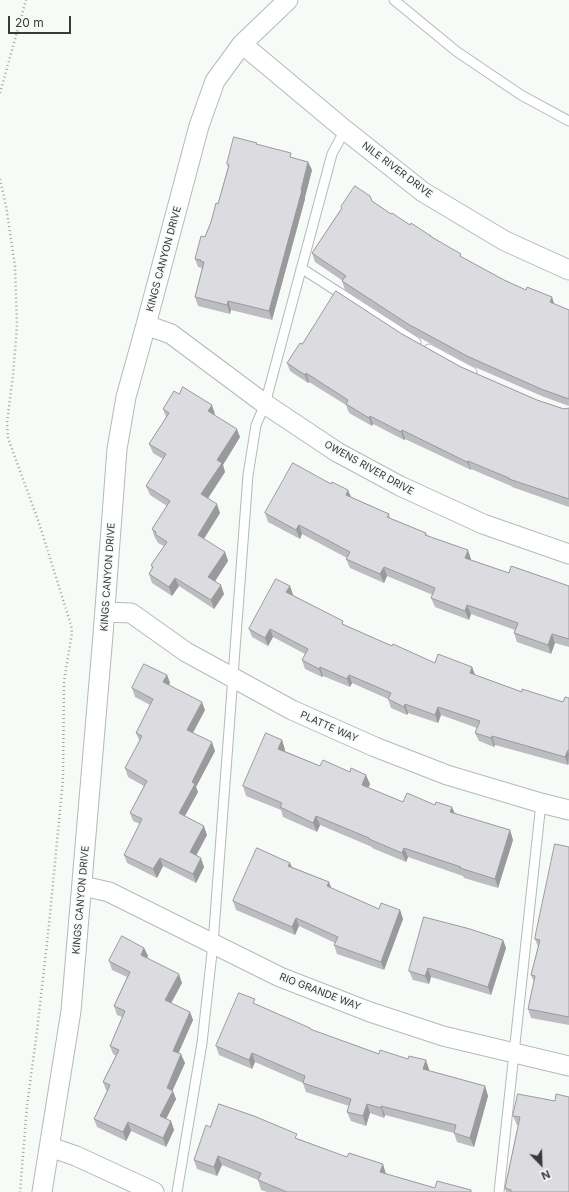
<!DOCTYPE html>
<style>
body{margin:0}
#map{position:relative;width:569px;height:1192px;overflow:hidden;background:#f6fbf8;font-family:Inter,sans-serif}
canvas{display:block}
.north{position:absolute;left:521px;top:1144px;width:40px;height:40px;-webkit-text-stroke:3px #f6fbf8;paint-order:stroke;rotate:157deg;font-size:11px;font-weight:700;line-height:16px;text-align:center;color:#383a39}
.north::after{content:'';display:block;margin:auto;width:14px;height:18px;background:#383a39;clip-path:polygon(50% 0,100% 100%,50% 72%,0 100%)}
.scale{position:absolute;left:8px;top:16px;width:63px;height:18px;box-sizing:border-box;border:2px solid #383a39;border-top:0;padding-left:5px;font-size:12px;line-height:14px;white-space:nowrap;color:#383a39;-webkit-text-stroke:3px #f6fbf8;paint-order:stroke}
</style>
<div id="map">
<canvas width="569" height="1192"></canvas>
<div class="north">N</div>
<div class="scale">20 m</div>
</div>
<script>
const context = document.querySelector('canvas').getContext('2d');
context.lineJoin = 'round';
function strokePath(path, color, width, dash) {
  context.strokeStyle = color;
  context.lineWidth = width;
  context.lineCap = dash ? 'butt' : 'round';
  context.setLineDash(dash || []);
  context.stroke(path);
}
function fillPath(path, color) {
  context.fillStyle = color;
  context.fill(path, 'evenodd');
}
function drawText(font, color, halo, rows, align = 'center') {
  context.font = font + ' Inter,sans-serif';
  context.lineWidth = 3;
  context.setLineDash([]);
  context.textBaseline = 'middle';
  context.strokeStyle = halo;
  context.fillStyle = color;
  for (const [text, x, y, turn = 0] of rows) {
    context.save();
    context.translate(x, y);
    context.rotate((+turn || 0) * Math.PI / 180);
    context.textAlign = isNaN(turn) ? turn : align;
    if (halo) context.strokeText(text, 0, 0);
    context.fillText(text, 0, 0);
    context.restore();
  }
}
const lane = new Path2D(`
 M394 0 456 51 521 95 569 121
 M301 268 416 342
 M429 349 472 372
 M177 1192 202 1043 213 944 248 475 256 425 265 404 332 154 345 130
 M499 1192 541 803`);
const street = new Path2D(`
 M242 44 345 130 423 192 505 241 569 270
 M146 325 171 334 265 404 337 452 400 486 483 524 569 554
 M105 612 131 613 186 652 292 710 375 747 447 775 541 803 569 810
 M83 886 109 892 280 977 370 1012 443 1036 569 1066
 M50 1147 76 1156 154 1192
 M42 1192 71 1011 103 635 117 449 126 397 146 325 199 126 215 81 242 44 288 0`);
strokePath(lane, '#b5bab8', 11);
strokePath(street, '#b5bab8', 21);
strokePath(new Path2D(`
 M0 93 26 0
 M0 179 6 206 15 266 17 326 13 375 7 423 8 438 39 523 71 625 72 633 64 681 63 779 49 925 37 1031 27 1106 20 1192`), '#a1a5a3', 2.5, [1, 3]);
strokePath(lane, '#fff', 9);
strokePath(street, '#fff', 19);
fillPath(new Path2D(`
 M257 145 293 158 308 162 312 170 305 197V199L272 320 231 310 230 314 198 306 195 297 202 268 198 267 195 259 211 222 218 204 228 167 227 164Z
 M372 201 391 214 431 236V237L463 258 504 280 555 304 569 310V406L544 397 470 365 411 333 345 290 342 281H343L315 262 312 253 341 209V207Z
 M402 334 461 367 537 400 564 409 569 408V507L512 487 511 486 471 469V470L405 439 404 440 373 424 372 426 349 413 346 405 309 382 308 383 290 371 287 363 302 344Z
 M163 409 215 414 214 415 240 437 223 465 225 472 208 498 220 513 204 539 225 552 228 561 215 581 224 594 214 609 179 586 172 596 152 583 149 574 152 569 151 565 164 546 158 543 156 539 155 538 152 529 167 506 150 495 146 486 163 459 153 453 149 444 166 417Z
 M331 484 351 497 389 514 390 518 426 533 427 535 471 559V560L509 573 569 586V647L555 643 551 654 517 642 514 633 515 630 471 614 469 620 435 607 431 598 433 595 387 576 384 583 350 568 346 559 347 558 302 534 300 539 268 522 265 513Z
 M290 586 293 595 345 625 392 646 435 663 472 667 475 675 522 692 563 702 569 698V764L568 765 495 745 494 747 479 741 475 733 477 728 441 715 438 723 408 713 407 715 391 708 388 699 352 683 350 687 323 676 322 677 305 669 302 660 305 654 273 637 268 646 252 637 249 629Z
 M167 675 170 683 169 685 205 710 193 733 215 751 196 787 198 792 185 816 207 835 196 856 204 867 196 883 163 866 157 878 127 863 124 855 140 824 133 821 130 813 144 786 128 777 125 768 140 742 136 733 150 705 135 697 132 688Z
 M282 740 285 750V751L320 766 370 784 368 788 403 802 455 814 510 830 513 840 498 888 464 878 463 876 408 857 406 862 372 848V847L320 825 317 832 283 817 281 810 246 796 243 786Z
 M569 847V1025L531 1018 528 1009 534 982 531 975 538 947 535 939Z
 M290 863 292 867 329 882 331 888 379 909 400 910 403 919 384 970 337 954 334 945 335 943 299 926 295 935 236 910 233 901Z
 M503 940 506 948 491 995 431 977 429 984 413 980 409 971Z
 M144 948 148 956 147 958 182 983 171 1003 190 1012 193 1020 178 1053 185 1063 172 1091 176 1099 166 1119 171 1121 174 1130 166 1147 131 1131 126 1141 97 1127 94 1119 107 1091 106 1090 103 1082 116 1056 113 1054 110 1046 122 1017 117 1015 114 1006 127 977 112 970 109 961Z
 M256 1004 311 1030 379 1054 429 1069V1071L485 1086 488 1096 474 1147 457 1142 454 1133 385 1115 384 1118 370 1113 366 1126 351 1121 347 1112 349 1106 306 1092 303 1083 255 1062 252 1069 219 1055 216 1046Z
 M555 1101 569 1192H506L505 1188 518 1125H517L513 1116Z
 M210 1127 299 1139 386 1174 435 1188 471 1190 472 1192H267L261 1190 258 1180 222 1165 217 1176 197 1169 194 1160Z`), '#bdbdc1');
fillPath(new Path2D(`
 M308 162 312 170 305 197V199L272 320 269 311Z
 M552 297 555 306 550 302Z
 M228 301 231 310 230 314 227 305Z
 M306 373 309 382 308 383 305 375Z
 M212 405 215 414 211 420 208 411Z
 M370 416 373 424 372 426 369 418Z
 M237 429 240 437 223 465 225 472 205 503 201 494 217 460Z
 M402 430 405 439 404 440 401 432Z
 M468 461 471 469V470L467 462Z
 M348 490 352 499 346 495Z
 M217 504 220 513 201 543 198 535Z
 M299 525 302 534 300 539 296 530Z
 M468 550 471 559 468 567 465 558Z
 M225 552 228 561 212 586 208 577Z
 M384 567 387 576 384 583 380 574Z
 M175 578 179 586 172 596 169 587Z
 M221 585 224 594 214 609 211 600Z
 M290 586 293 595 290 601 286 592Z
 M467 605 471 614 469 620 465 611Z
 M270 629 273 637 268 646 265 638Z
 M552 634 555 643 551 654 548 645Z
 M320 667 323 676 322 677 319 669Z
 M472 667 475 675 470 673Z
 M167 675 170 683 166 690 163 682Z
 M349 675 352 683 350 687 347 679Z
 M202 702 205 710 190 738 187 730Z
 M405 704 408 713 407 715 404 707Z
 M438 707 441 715 438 723 435 715Z
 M492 736 495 745 494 747 491 738Z
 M282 740 285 750 282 758 278 749Z
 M212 742 215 751 196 787 198 792 182 821 179 813 192 782Z
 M568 750 569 754 568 765 565 757Z
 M366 775 370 784 365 794 362 785Z
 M452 807 456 816 450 812Z
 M316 816 320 825 317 832 313 823Z
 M204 826 207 835 193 861 190 852Z
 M510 830 513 840 498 888 495 879Z
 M404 848 408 857 406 862 402 853Z
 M160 858 163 866 157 878 153 869Z
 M201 858 204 867 196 883 193 874Z
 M290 863 293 871 288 866Z
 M329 882 332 890 327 886Z
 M400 910 403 919 384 970 381 962Z
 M296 918 299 926 295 935 292 927Z
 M503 940 506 948 491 995 488 987Z
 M144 948 148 956 144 963 141 955Z
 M428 968 431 977 429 984 425 976Z
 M179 974 182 983 168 1009 165 1000Z
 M190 1012 193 1020 176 1059 173 1051Z
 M252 1053 255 1062 252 1069 249 1060Z
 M181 1054 185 1063 171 1094 173 1091 176 1099 163 1125 160 1116 167 1088Z
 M426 1060 429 1069 427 1079 423 1069Z
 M485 1086 488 1096 474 1147 470 1138Z
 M367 1104 370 1113 366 1126 363 1116Z
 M381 1106 385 1115 384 1118 381 1108Z
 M171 1121 174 1130 166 1147 163 1138Z
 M128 1122 131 1131 126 1141 123 1132Z
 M218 1156 222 1165 217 1176 214 1167Z
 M383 1164 386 1174 380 1172Z`), '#9a9a9d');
const building = new Path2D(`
 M234 137 257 143 256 144 291 153 290 157 308 162 301 190H302L269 311 228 301 227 305 195 297 204 262 200 261 201 260 195 259 201 236 205 237 211 222 216 203 218 204 229 165 227 164Z
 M355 186 370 196 372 201 391 214 392 213 410 225 411 223 431 236H430L461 254 460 256 504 280 526 290 527 287 552 297 550 302 569 310V399L541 389 467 356 408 324 342 281 346 276 312 253 342 208 341 207Z
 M336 291 402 334 461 367 537 400 564 409 569 408V499L509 479V478L468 461 467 462 402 430 401 432 370 416 369 418 346 404 348 400 306 373 305 375 287 363 300 343 302 344Z
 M183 387 212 405 208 411 237 429 217 460 222 463 201 494 217 504 198 535 225 552 208 577 221 585 211 600 175 578 169 587 149 574 153 567 151 565 167 542 155 534 156 532 152 529 170 501 146 486 166 454 149 444 169 413 163 409 174 391 179 394Z
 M293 463 331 484 332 482 348 490 346 495 389 514 387 517 426 533 425 535 468 550 465 558 509 573 511 566 569 586V639L552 634 548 645 514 633 518 623 467 605 465 611 431 598 435 588 384 567 380 574 346 559 350 552 299 525 296 530 265 513Z
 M276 579 290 586 286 592 343 621 342 624 392 646 393 644 435 663 438 654 472 667 470 673 522 692V689L563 702 565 697 569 698V750H568L565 757 492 736 491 738 475 733 480 721 438 707 435 715 405 704 404 707 388 699 391 693 349 675 347 679 320 667 319 669 302 660 308 649 270 629 265 638 249 629Z
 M144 664 167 675 163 682 202 702 187 730 212 742 192 782 195 784 179 813 204 826 190 852 201 858 193 874 160 858 153 869 124 855 142 819 130 813 147 781 125 768 142 736 136 733 153 699 132 688Z
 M266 733 282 740 278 749 320 766 323 760 350 772 351 768 366 775 362 785 403 802 407 793 435 805 436 802 452 807 450 812 510 830 495 879 460 868 461 867 404 848 402 853 369 839V838L316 816 313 823 280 807 282 803 243 786Z
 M555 844 569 847V1017L528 1009 535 976 531 975 540 940 535 939Z
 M257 848 290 863 288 866 329 882 327 886 379 909 381 903 400 910 381 962 334 945 338 937 296 918 292 927 233 901Z
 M424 917 470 929 503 940 488 987 428 968 425 976 409 971Z
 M122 936 144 948 141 955 179 974 165 1000 190 1012 173 1051 181 1054 167 1088 173 1091 160 1116 171 1121 163 1138 128 1122 123 1132 94 1119 110 1085 103 1082 119 1050 110 1046 125 1011 114 1006 130 972 109 961Z
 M239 993 255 999 253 1003 310 1028V1029L379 1054 380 1050 408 1059 409 1056 426 1060 423 1069 485 1086 470 1138 454 1133 456 1125 381 1106V1108L367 1104 363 1116 347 1112 351 1099 303 1083 305 1076 252 1053 249 1060 216 1046Z
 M518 1094 555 1101 556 1094 569 1097V1192H511V1190L505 1188 520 1117 513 1116Z
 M219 1104 254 1116 297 1134 295 1138 347 1157 349 1153 383 1164 380 1172 435 1188 437 1181 471 1190 470 1192H287L258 1180 261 1173 218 1156 214 1167 194 1160 206 1125 210 1127Z`);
fillPath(building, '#dcdce0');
strokePath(building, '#9a9a9d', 1);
drawText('10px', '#383a39', '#f6fbf8', [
 ["NILE RIVER DRIVE",397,170,37],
 ["KINGS CANYON DRIVE",164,259,-75],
 ["OWENS RIVER DRIVE",369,468,29],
 ["KINGS CANYON DRIVE",108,577,-86],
 ["PLATTE WAY",329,727,24],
 ["KINGS CANYON DRIVE",81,900,-85],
 ["RIO GRANDE WAY",320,992,21]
]);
</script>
